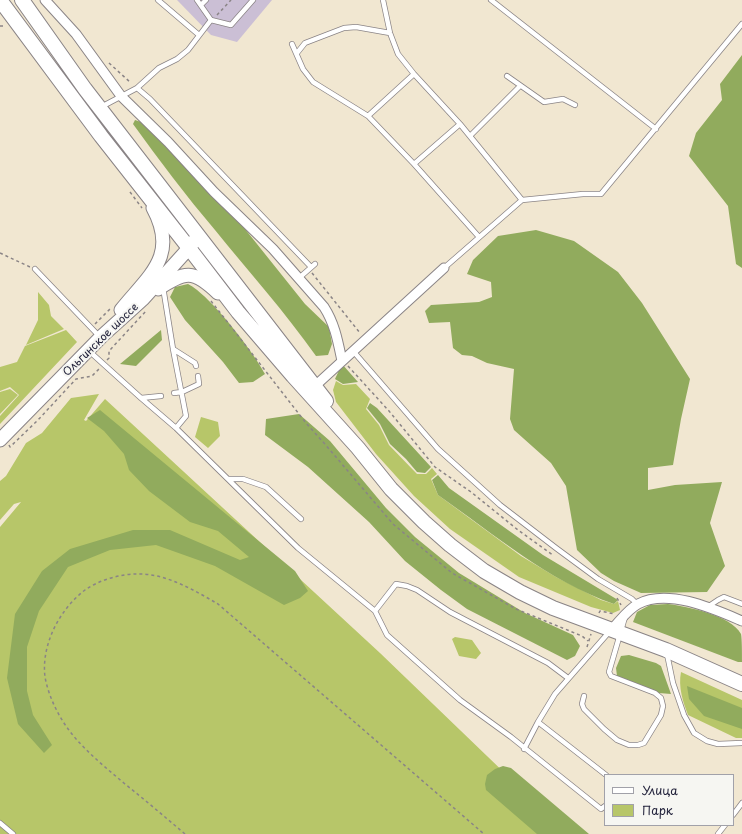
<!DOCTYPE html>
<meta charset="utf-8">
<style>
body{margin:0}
#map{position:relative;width:742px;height:834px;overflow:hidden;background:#f1e7d1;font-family:"Playpen Sans",sans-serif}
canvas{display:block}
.legend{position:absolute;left:604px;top:774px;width:130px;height:52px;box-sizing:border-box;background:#f6f6f2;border:1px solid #a1a1a9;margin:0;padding:5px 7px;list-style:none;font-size:12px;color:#22223b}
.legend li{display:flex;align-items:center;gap:8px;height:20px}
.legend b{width:20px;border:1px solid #a1a1a9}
</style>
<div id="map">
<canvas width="742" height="834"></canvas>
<ul class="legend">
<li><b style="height:5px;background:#fff"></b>Улица</li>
<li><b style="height:11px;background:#b7c669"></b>Парк</li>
</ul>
</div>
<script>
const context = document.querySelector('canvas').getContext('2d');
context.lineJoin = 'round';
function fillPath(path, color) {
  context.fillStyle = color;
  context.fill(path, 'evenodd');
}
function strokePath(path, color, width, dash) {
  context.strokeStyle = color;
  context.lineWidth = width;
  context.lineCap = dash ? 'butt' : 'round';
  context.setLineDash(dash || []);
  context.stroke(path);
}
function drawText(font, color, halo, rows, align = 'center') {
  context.font = font + ' "Playpen Sans",sans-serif';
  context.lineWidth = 4;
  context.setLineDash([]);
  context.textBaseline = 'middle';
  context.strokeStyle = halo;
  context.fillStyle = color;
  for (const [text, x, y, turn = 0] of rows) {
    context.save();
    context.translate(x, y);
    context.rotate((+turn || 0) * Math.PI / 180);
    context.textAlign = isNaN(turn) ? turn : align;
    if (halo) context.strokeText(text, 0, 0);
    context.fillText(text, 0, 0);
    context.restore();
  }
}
fillPath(new Path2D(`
 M177 0H272L237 42 211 35Z`), '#cbbfd5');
fillPath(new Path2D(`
 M38 292 49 305 51 316 64 329 26 345 38 320Z
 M66 330 77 342 0 424V416L19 395 10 387 0 391V367L17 362 25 346Z
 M336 381 343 385 356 384 370 399 366 409 379 425 389 445 417 474H426L432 468 437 474 431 479 438 495 521 556 556 577 601 600 614 604 618 601 620 610 613 613 591 607 519 577 450 529 414 496 376 454 336 402 333 390Z
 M10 389 18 395 0 414V392Z
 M99 394 84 420 86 421 105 399 380 653 568 834H0V527L21 502 14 504 0 520V481L6 476 26 443 42 433 71 398Z
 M201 417 218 422 220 436 208 448 195 437Z
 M455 637 472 640 481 653 476 659 459 656 452 639Z
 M681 672 742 700V738H736L688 715C683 702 678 687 681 672Z`), '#b7c669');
fillPath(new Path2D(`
 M742 55V268L736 264 728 206 689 156 696 133 722 100 720 84Z
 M135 120 141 122 162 139 212 196 245 229 305 304 329 327 332 344 328 355 316 356C285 312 249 272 215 230 186 196 159 160 133 124Z
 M536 230 574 241 618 272 642 303 690 379 681 419 673 465 648 468V490L675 485 722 482 710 523 725 566 707 592 641 593 614 581 601 573 577 550 566 486 551 463 514 430 510 419 514 369 487 363 472 356 462 355 453 348 450 322 429 323 425 311 431 305 479 302 492 297 491 282 467 274 473 260 498 236Z
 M188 284C210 295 253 351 265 374L253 382 239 383 223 362 185 320 170 297 175 287Z
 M161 330 162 340 136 366 120 364Z
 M342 364 358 382 343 384 335 379Z
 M370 403 377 408 431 467 425 473 417 472 406 459 390 444 380 424 367 408Z
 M100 410 295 571 308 591 300 598 284 605 215 566 156 545 110 550 68 567 39 611 27 647V691L33 715 52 745 44 753 18 724 7 678 15 614 42 571 70 549 133 530H170L240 560 249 557 218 531 190 522 149 491 129 470 124 454 104 431 87 418Z
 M299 414 330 441 386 508 415 537 459 573 525 613 573 635 580 646 575 656 567 660 467 609 441 590 405 561 369 522 308 467 265 435 266 419Z
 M438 475 449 488 543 555 618 600 614 604C548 581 494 534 438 495L432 480Z
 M668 604C688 607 731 615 741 634 742 639 742 655 742 662H738L633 622 637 612 650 605Z
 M629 655 656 663 661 666 671 694 659 693 617 676 616 668 621 656Z
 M687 686 742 708V729L704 716 689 699Z
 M503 766 511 768 589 834H537L486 790 485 784 487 775 495 769Z`), '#91ab5d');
const service = new Path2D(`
 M158 0 199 35
 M197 0 211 20 231 25 253 0
 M383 0 390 33 398 54 414 74 460 124 522 200
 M491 0 656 129
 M201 5 206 0
 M292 44 303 69 313 82 368 116
 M297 53 305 43 344 28 356 27 390 33
 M414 74 368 116 414 164 479 237
 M507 76 544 102 563 99 575 105
 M137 88 150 99 311 267
 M101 107 137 88 159 68 177 59 188 50 211 20
 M470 136 520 86
 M414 164 460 124
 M444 268 522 200 583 194H601L742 24
 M35 269 99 336
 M299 278 315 264
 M163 287 173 349 186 416 176 428
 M173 349 195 363 196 366
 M89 351 141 398 176 428 298 548 375 611 387 635 460 700 511 737 601 809 605 806
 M353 351 438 449 468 476 500 505 556 548 598 579 632 599 637 604
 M174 393 182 392 199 384 198 376
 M141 398 161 396
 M228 479H243L266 487 301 519
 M709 606 718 600 724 597 742 604
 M375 611 396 584 407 586 417 590 450 612 548 663 568 678
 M667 654 673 683 684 715 694 733 707 741 718 744 742 743
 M584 696 582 704 584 709 604 729 617 740 629 745H638L644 743 661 715 663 706 661 698 655 693 611 676 609 672 625 617
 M538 722 606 775
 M524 749 538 722 555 694 610 631
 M733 815 742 803
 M0 823 13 834
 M718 834 725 825`);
const minor = new Path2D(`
 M45 0 76 34 121 96 168 142 214 192 273 249 324 307C335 324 338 342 342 361
 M315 386 444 268
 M611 630C620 621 627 610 638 604 668 588 714 609 742 621`);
const secondary = new Path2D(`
 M158 289C185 271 193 269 218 293
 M121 310C149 275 179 256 153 208
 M0 440 102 336 143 299 189 248 198 236`);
const primary = new Path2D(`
 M0 0 101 136 189 248 238 312 293 376 358 448 391 489 424 522 450 545 484 571 520 592 553 608 666 650 742 684
 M22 0 85 89 326 401`);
strokePath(service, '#8a8486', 6);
strokePath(minor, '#8a8486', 11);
strokePath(secondary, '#8a8486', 15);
strokePath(primary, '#8a8486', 16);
strokePath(new Path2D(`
 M217 15 231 0
 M0 26H6
 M109 63 131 83
 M130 192 142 208
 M0 253 30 267
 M312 273 360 333
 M211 301 306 423 324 443 393 524 452 573 516 609 582 636 588 641
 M95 324 111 308
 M107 360 109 358V351L146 311
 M348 366 389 411 435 467 471 492 518 530 554 556
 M9 445 10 447 38 420 76 379 92 376 99 369
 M617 598 621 605
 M599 613 600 611 615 614
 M587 647 591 634
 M185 834C165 817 145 800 125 784 98 761 71 740 56 709 51 699 47 688 45 677 41 644 60 609 85 590 99 580 120 574 137 574 165 573 194 590 218 604L484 834`), '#8a8486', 1.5, [3, 3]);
strokePath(service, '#fff', 4.5);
strokePath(minor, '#fff', 9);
strokePath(secondary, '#fff', 13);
strokePath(primary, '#fff', 14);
drawText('11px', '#22223b', '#f6f6f2', [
 ["Ольгинское шоссе",101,340,-44]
]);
</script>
